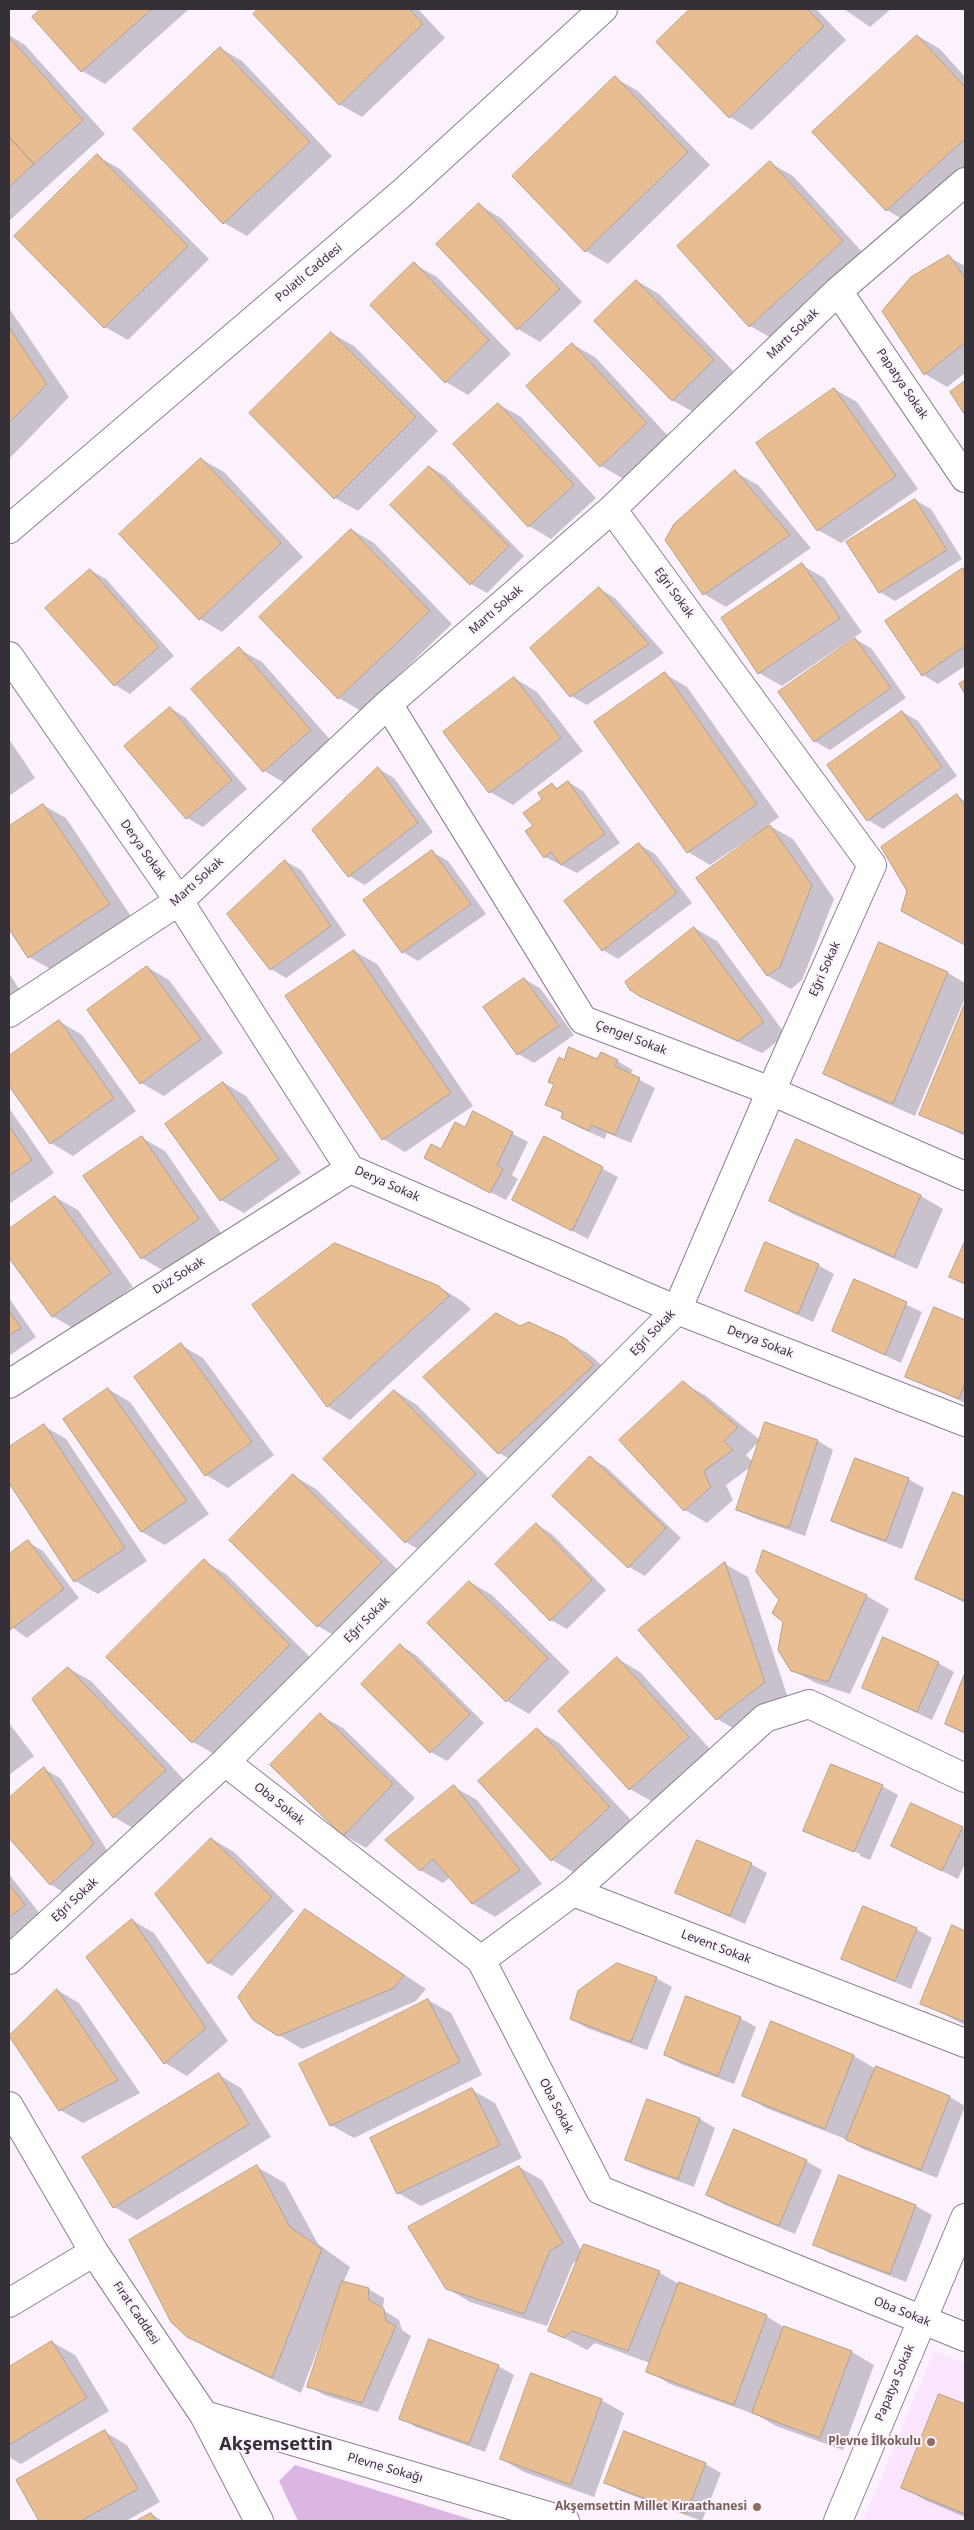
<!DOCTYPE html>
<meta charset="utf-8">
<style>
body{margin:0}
#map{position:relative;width:974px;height:2530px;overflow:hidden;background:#fcf2fe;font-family:"Noto Sans",sans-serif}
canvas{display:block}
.frame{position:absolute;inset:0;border:10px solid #352f37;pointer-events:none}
</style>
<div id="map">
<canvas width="974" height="2530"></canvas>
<div class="frame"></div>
</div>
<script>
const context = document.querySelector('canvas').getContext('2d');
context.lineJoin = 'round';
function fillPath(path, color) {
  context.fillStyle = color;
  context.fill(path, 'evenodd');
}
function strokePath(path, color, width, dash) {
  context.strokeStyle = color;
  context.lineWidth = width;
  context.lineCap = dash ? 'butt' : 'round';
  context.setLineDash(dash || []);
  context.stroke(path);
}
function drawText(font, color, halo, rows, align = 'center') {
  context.font = font + ' "Noto Sans",sans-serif';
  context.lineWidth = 4;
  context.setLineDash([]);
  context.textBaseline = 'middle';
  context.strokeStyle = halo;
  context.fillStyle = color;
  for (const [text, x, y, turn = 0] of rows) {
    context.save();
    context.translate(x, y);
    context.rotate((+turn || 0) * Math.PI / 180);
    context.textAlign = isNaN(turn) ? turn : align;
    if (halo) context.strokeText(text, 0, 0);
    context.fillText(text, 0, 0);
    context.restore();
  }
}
fillPath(new Path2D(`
 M934 2351 965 2363V2521H863Z`), '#f9e5fe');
fillPath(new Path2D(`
 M295 2465 476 2521H298L279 2481Z`), '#dbb6e3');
fillPath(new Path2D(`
 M43 9H189L105 84 82 71 34 17Z
 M260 9H418L445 38 362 117 339 104 254 14Z
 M692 9H816L846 40 752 130 730 117 658 42Z
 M844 9H891L870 27Z
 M9 35 25 45 105 134 9 221Z
 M918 36 940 49 965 77V172L910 224 887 210 814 132Z
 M220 48 242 61 332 156 247 236 224 223 135 129Z
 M615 78 638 91 710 165 608 264 586 251Z
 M97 156 120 169 209 259 128 340 105 327Z
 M770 163 793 176 865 255 773 339 750 326Z
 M479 205 501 218 582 302 540 342 518 329Z
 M949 257 965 266V373L947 387 925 374Z
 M414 264 437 277 511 354 468 395 446 382Z
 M637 281 659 294 736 374 695 413 672 400Z
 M9 308 69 397 9 459Z
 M331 333 354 346 438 431 358 511 335 498Z
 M572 344 595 357 669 437 624 479 601 466Z
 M834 389 857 402 918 489 841 543 818 530Z
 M498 404 521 417 596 498 551 539 529 526Z
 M201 459 224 472 303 557 222 632 200 619Z
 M430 467 445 476 524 556 487 593 471 584 392 505Z
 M735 472 758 485 811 548 726 607 704 594Z
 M915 500 931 509 962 559 895 601 880 592Z
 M352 530 374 543 452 624 361 711 339 698Z
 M802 565 824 578 862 632 782 686 759 673Z
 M90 570 106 579 174 656 130 694 115 685 47 608Z
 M963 570 965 571V666L938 684 923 675Z
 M600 589 615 598 664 653 587 705 571 696Z
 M855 639 871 648 906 698 830 750 814 741Z
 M239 649 262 662 333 743 287 784 264 771Z
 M665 674 687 687 779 817 768 825 793 839 834 899 802 980 791 989 768 976 698 878 754 838 753 836 710 865 688 852Z
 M514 678 537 692 583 751 513 805 490 792Z
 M170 708 185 717 247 789 203 827 187 818 126 746Z
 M902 712 918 721 957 776 883 829 868 820Z
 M9 739 35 778 9 796Z
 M379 769 394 778 433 832 365 885 349 876Z
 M568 782 583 791 620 843 577 873 545 857 535 826 543 800 552 785 559 789Z
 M957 796 965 801V944L925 923Z
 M43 805 66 818 132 918 52 970 29 957 9 927V828Z
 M640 845 655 854 692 903 618 959 603 950Z
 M432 852 448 861 486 914 418 961 403 952Z
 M285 861 301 870 346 935 286 978 271 969Z
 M694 928 717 941 786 1035 762 1053 666 1009 642 996Z
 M879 944 948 973 965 983V998L915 1116 847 1086 824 1073Z
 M354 951 377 964 473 1106 405 1152 383 1139Z
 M147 967 169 980 223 1053 164 1096 141 1083Z
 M9 973 19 989 9 995Z
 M524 979 540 988 574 1035 534 1063 518 1054 484 1008Z
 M965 1006V1136L921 1114Z
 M59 1021 82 1035 136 1111 73 1156 51 1143 9 1084V1057Z
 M565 1061H617L633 1070 630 1075 655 1088 631 1143 607 1133 605 1139 578 1127 562 1118 564 1114 546 1104Z
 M224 1083 246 1096 301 1173 244 1213 221 1200Z
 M9 1108 54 1173 9 1204Z
 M474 1113 528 1142 512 1175 518 1179 506 1200 441 1167 442 1151 466 1129Z
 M142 1138 165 1151 221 1233 164 1271 142 1258Z
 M544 1138 618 1177 588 1239 529 1209Z
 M797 1141 921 1196 943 1209 917 1269 793 1214 771 1201Z
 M55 1197 78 1210 133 1287 75 1329 52 1316 9 1255V1231Z
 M818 1265 834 1274 813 1322 746 1291Z
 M855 1281 922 1312 901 1363 833 1331Z
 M439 1287 462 1301 471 1309 350 1420 327 1406Z
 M9 1298 36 1337 9 1356Z
 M935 1309 965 1322V1403L907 1376Z
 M566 1340 589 1354 616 1378 522 1466 499 1453Z
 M181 1345 203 1358 274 1455 228 1488 206 1475Z
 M683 1383 706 1396 760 1440 746 1455 753 1462 766 1424 818 1441 833 1450 805 1536 754 1518 738 1509 752 1466 726 1485 733 1500 707 1523 685 1510 621 1440Z
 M108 1389 130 1402 209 1514 165 1545 142 1532 65 1419Z
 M395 1391 417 1405 497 1487 428 1555 406 1542Z
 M44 1426 66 1439 147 1561 98 1594 75 1581 9 1481V1449Z
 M590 1458 606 1467 681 1538 645 1576 629 1567 554 1496Z
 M294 1476 316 1489 404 1576 340 1639 318 1626 231 1540Z
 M908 1479 924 1488 902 1549 849 1529 833 1520Z
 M954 1494 965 1499V1603L916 1578Z
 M537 1525 552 1534 606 1590 567 1629 551 1620Z
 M28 1542 43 1551 79 1598 27 1638 9 1625V1556Z
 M764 1552 867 1596 889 1609 850 1694 816 1683 792 1670 780 1599Z
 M204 1561 226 1574 312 1659 216 1755 193 1742 107 1657Z
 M725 1564 748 1577 787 1695 740 1732 717 1719Z
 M470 1582 492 1595 570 1672 529 1714 507 1701Z
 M401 1646 416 1655 484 1723 447 1761 431 1752 363 1684Z
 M618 1659 640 1672 711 1750 653 1802 630 1789Z
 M938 1663 954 1672 932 1720 863 1688Z
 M68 1668 91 1681 188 1784 136 1830 114 1817Z
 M965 1677V1734L947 1724Z
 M320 1715 343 1728 415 1798 366 1848 343 1835Z
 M9 1723 34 1756 9 1775Z
 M537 1730 559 1743 632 1821 575 1873 552 1860Z
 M44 1769 60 1778 109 1853 66 1894 50 1884 9 1837V1799Z
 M882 1786 898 1795 870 1860 860 1856V1854L819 1836V1839L805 1830Z
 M454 1787 477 1800 542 1884 495 1917 473 1904 450 1877 443 1883 420 1870Z
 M962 1828 965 1830V1863L958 1879 892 1846Z
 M212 1839 234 1852 294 1911 232 1976 209 1963Z
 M751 1864 767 1873 745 1924 676 1893Z
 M9 1874 40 1914 9 1940Z
 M305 1911 328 1924 426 1989 416 2001 302 2049 279 2035Z
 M132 1920 154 1933 228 2041 187 2076 165 2063Z
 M953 1927 965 1932V2025L922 2003Z
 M916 1929 932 1938 911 1989 858 1967 843 1958Z
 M656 1978 672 1987 647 2050 587 2028 571 2019Z
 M57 1990 79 2003 140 2093 83 2123 60 2110 10 2035Z
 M428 2000 451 2013 482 2075 354 2138 331 2125Z
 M740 2018 756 2027 734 2084 681 2064 665 2055Z
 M854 2056 876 2069 950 2097 965 2106 937 2178 863 2149 848 2140 766 2108 743 2095Z
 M219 2075 241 2088 271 2137 137 2220 114 2207Z
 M472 2090 495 2103 522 2158 421 2206 398 2193Z
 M647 2101 700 2119 715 2128 694 2187 642 2168 626 2159Z
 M806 2161 822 2170 795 2234 723 2204 708 2195Z
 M257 2167 285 2183 318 2244 350 2267 343 2283 368 2289 384 2298 383 2310 399 2320 402 2330 411 2336 378 2412 324 2395 309 2386 326 2334 324 2333 301 2393 217 2353 188 2336Z
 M519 2167 542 2180 582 2252 585 2246 660 2273 679 2284 766 2316 787 2329 852 2352 874 2365 843 2450 776 2426 757 2415 670 2384 648 2371 650 2363 595 2343 587 2350 549 2330 579 2260 573 2263 547 2326 470 2302 447 2288Z
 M840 2176 916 2206 932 2215 906 2282 830 2253 815 2244Z
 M52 2342 75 2355 109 2411 21 2464 9 2457V2368Z
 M498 2366 514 2375 485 2452 416 2427 401 2418Z
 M940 2395 965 2406V2517L925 2500 902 2487Z
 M601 2400 624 2413 594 2497 524 2472 501 2459Z
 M105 2432 127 2445 160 2502 126 2521H41L18 2481Z
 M705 2464 721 2473 702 2521 621 2491 606 2482Z
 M151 2514 163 2521H138Z`), '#0003');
const building = new Path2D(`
 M41 9H152L81 72 32 17Z
 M258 9H409L423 24 339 105 253 14Z
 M690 9H807L824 26 729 118 656 42Z
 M917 35 965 87V139L886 211 812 132Z
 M9 37 83 120 34 164 9 137Z
 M220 47 310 142 223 224 133 129Z
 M615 76 688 152 585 252 512 176Z
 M9 137 34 164 9 187Z
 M97 154 188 246 104 328 14 236Z
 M770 161 843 241 749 327 677 246Z
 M479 203 560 289 517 330 436 244Z
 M949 255 965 278V343L924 375 882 311 911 277Z
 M414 262 489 340 445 383 370 305Z
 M636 280 714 360 672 401 594 321Z
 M9 327 47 384 9 423Z
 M331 332 416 417 334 499 249 413Z
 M572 343 647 423 600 467 526 386Z
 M965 381V415L950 392Z
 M834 388 896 476 817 531 756 443Z
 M498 403 574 485 528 527 453 444Z
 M201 458 281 543 199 620 119 534Z
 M429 466 509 546 470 585 390 505Z
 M735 470 790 535 703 595 665 540 674 524Z
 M915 499 947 550 879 593 846 542Z
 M351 529 430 611 338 699 259 617Z
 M802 563 840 618 758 674 721 618Z
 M963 568 965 572V646L922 676 885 621Z
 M90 569 159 647 114 686 45 608Z
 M599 587 649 644 570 697 530 648Z
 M855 638 891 688 814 742 778 692Z
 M239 647 311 730 263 772 191 689Z
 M665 672 757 804 687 853 594 722Z
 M514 677 561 738 489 793 443 732Z
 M965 680V694L959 684Z
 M170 707 232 780 186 819 124 746Z
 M902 711 942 767 867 821 827 765Z
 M378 767 418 823 348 877 312 830Z
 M568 781 605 834 561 865 551 852 544 858 525 831 533 826 523 813 542 799 538 793 552 783 556 789Z
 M957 794 965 807V945L901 911 907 891 881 847Z
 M43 804 110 904 28 958 9 929V826Z
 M770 825 812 885 780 967 767 976 696 878Z
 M639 843 677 893 602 951 564 901Z
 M432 850 471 904 402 953 363 900Z
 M285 860 331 926 270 970 227 914Z
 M694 927 764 1022 738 1041 641 997 630 990 625 982Z
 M879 942 948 972 893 1104 823 1074Z
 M354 950 451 1093 382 1140 285 996Z
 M147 966 201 1039 140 1084 87 1010Z
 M524 978 559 1026 517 1055 483 1007Z
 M965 1003V1134L919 1115Z
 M59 1020 114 1098 50 1144 9 1086V1056Z
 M569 1047 597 1059 601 1052 618 1060 615 1066 640 1078 615 1135 591 1125 589 1131 561 1118 563 1112 545 1105 554 1084 548 1082 559 1057 564 1060Z
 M223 1082 279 1159 220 1201 165 1124Z
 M473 1111 513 1132 497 1165 503 1169 490 1193 424 1158 431 1144 441 1149 455 1122 465 1127Z
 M9 1126 32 1160 9 1176Z
 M142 1136 199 1219 141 1259 83 1176Z
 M544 1136 603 1167 572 1231 512 1200Z
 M796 1139 921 1195 894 1257 769 1201Z
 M55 1196 111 1273 52 1317 9 1258V1229Z
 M965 1241V1284L949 1277Z
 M765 1242 819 1264 798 1314 745 1291Z
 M335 1243 439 1286 449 1296 327 1407 252 1305Z
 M854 1279 907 1302 885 1355 832 1331Z
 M934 1307 965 1320V1383L959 1399 905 1377Z
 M9 1311 21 1328 9 1336Z
 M496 1313 520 1326 529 1322 566 1339 594 1365 498 1454 423 1377Z
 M181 1343 252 1442 205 1476 134 1377Z
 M683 1381 738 1427 724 1441 733 1450 704 1471 711 1487 684 1511 619 1440Z
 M108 1388 187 1501 141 1532 63 1419Z
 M394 1390 476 1474 405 1543 323 1459Z
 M765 1422 818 1440 789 1528 736 1510Z
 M44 1424 125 1548 74 1582 9 1483V1447Z
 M590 1456 666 1528 628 1568 552 1496Z
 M855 1458 909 1478 886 1541 831 1521Z
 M293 1474 382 1562 317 1627 229 1540Z
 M953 1492 965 1497V1601L915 1579Z
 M536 1523 592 1580 550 1621 495 1564Z
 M28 1540 64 1589 10 1630 9 1554Z
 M763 1550 867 1595 828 1682 791 1671 778 1650 783 1622 772 1613 779 1600 756 1572Z
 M204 1559 290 1645 192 1743 106 1657Z
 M725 1562 765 1682 716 1720 638 1630Z
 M469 1581 548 1658 506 1702 427 1623Z
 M883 1637 939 1662 917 1712 862 1688Z
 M400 1644 470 1714 430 1753 361 1684Z
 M617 1657 689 1737 629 1790 558 1711Z
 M68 1667 166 1770 113 1818 32 1699Z
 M965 1673V1733L945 1724Z
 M320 1713 393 1784 343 1836 270 1765Z
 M537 1728 610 1807 551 1861 478 1781Z
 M831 1764 883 1785 854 1852 803 1831Z
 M44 1767 94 1844 50 1885 9 1838V1798Z
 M454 1785 520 1870 472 1904 433 1859 420 1871 385 1840Z
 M911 1803 963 1827 942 1871 891 1846Z
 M211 1838 272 1897 208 1964 155 1894Z
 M697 1840 752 1863 730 1916 675 1893Z
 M9 1884 25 1905 9 1918Z
 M863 1906 917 1928 895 1981 841 1959Z
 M305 1909 404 1975 394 1988 278 2036 253 2020 238 1997Z
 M132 1919 206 2028 164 2064 86 1957Z
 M952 1925 965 1931V2022L920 2004Z
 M617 1963 657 1977 631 2042 570 2019 578 1991Z
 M57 1989 118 2080 59 2111 9 2036Z
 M686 1996 741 2017 718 2076 664 2055Z
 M428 1999 460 2062 330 2126 299 2064Z
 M771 2021 854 2055 825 2129 742 2096Z
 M876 2066 950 2096 921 2170 846 2140Z
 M219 2073 249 2124 113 2208 82 2157Z
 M472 2088 500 2145 397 2194 370 2138Z
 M647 2099 700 2118 678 2179 625 2160Z
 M734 2129 807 2160 779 2226 706 2195Z
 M257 2165 290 2227 322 2249 272 2378 187 2337 171 2322 129 2240Z
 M519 2166 563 2243 550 2251 524 2314 446 2289 408 2227Z
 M839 2175 916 2205 890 2274 813 2245Z
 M584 2244 660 2271 628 2351 572 2331 564 2338 548 2331Z
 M342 2281 369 2288 368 2299 384 2309 386 2321 396 2326 362 2403 307 2387Z
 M679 2282 767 2315 734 2405 646 2372Z
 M784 2326 852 2351 820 2438 752 2413Z
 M429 2339 499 2365 469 2444 399 2419Z
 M52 2341 87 2398 9 2445V2367Z
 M531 2373 602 2399 571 2485 500 2459Z
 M939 2394 965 2404V2514L901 2488Z
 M105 2430 138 2489 81 2521H39L16 2480Z
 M624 2431 706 2463 686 2514 604 2483Z
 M151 2513 156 2521H136Z`);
fillPath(building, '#e7bd91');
strokePath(building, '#b09f8f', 1);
const minor = new Path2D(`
 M838 291 965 478
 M9 656 179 901 350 1169 677 1310 965 1422
 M388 704 583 1020 771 1091 965 1176
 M9 1013 179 901 388 704 612 509 838 291 965 182
 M9 1384 350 1169
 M225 1762 481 1960 600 2190 965 2337
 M573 1892 765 1718 809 1704 965 1778
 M9 1960 225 1762 677 1310 771 1091 872 865 612 509
 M481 1960 573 1892 965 2043
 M9 2303 94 2252
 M838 2521 965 2218`);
const tertiary = new Path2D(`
 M9 529 401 194 603 9
 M9 2106 94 2252 204 2415 259 2521
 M204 2415 565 2521`);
strokePath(minor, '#8d7f90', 30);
strokePath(tertiary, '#8d7f90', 30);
strokePath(minor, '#fff', 28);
strokePath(tertiary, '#fff', 28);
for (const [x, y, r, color] of [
 [931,2442,5,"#8d6e63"],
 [757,2507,5,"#8d6e63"]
]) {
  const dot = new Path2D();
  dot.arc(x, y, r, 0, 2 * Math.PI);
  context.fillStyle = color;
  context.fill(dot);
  strokePath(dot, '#fcf2fe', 2);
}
drawText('12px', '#352f37', '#fcf2fe', [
 ["Polatlı Caddesi",309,273,-40],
 ["Martı Sokak",793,334,-44],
 ["Papatya Sokak",902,384,56],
 ["Eğri Sokak",674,593,54],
 ["Martı Sokak",496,610,-41],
 ["Derya Sokak",143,850,55],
 ["Martı Sokak",197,882,-42],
 ["Eğri Sokak",825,969,-66],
 ["Çengel Sokak",631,1038,21],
 ["Derya Sokak",387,1184,24],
 ["Düz Sokak",179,1276,-32],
 ["Eğri Sokak",653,1333,-46],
 ["Derya Sokak",760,1342,21],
 ["Eğri Sokak",367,1620,-45],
 ["Oba Sokak",279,1804,38],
 ["Eğri Sokak",75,1900,-43],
 ["Levent Sokak",716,1947,21],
 ["Oba Sokak",556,2106,63],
 ["Oba Sokak",902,2312,22],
 ["Fırat Caddesi",136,2313,56],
 ["Papatya Sokak",895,2383,-67],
 ["Plevne Sokağı",385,2468,16]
]);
drawText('bold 12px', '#785e54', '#fcf2fe', [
 ["Plevne İlkokulu",921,2442],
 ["Akşemsettin Millet Kıraathanesi",747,2507]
], 'right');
drawText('bold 18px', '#352f37', '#fcf2fe', [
 ["Akşemsettin",276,2445]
]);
</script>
